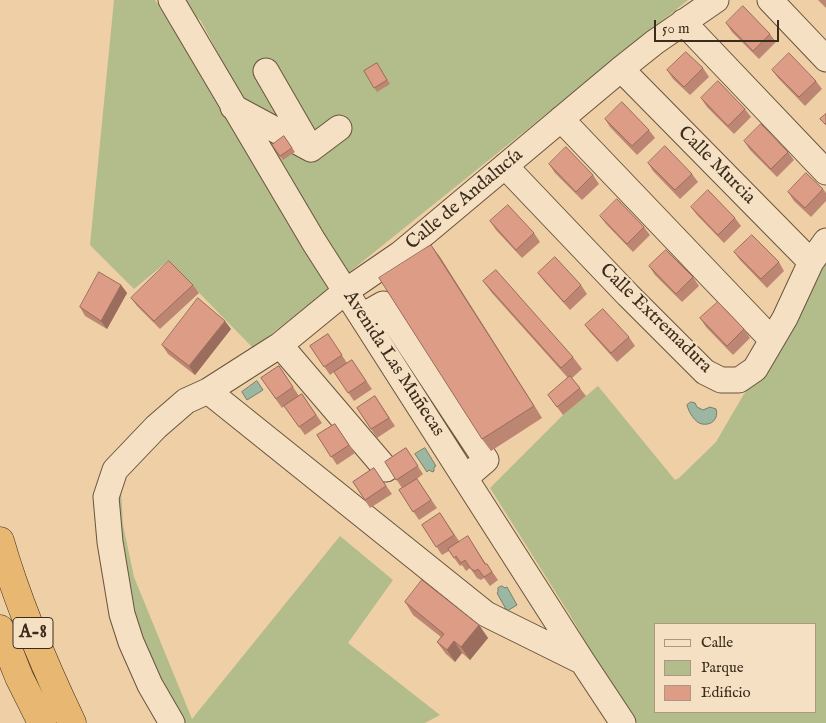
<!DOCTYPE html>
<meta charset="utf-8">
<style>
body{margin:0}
#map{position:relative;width:826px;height:723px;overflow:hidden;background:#efcfa5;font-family:"IM FELL English",serif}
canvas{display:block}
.legend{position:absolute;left:654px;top:623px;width:162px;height:90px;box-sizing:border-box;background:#f5e0c4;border:1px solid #ab9881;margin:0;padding:6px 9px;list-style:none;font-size:15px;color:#3b2c1c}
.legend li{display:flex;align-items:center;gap:10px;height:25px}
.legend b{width:25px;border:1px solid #ab9881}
.scale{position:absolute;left:654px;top:20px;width:125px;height:22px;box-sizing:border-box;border:2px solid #3b2c1c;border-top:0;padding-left:6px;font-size:15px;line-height:18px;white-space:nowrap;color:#3b2c1c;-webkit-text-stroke:4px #f5e0c4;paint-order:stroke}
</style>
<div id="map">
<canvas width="826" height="723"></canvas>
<ul class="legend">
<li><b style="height:6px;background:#f5e0c4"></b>Calle</li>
<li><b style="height:14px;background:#b3bc8b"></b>Parque</li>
<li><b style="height:14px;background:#dc9c85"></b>Edificio</li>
</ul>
<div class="scale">50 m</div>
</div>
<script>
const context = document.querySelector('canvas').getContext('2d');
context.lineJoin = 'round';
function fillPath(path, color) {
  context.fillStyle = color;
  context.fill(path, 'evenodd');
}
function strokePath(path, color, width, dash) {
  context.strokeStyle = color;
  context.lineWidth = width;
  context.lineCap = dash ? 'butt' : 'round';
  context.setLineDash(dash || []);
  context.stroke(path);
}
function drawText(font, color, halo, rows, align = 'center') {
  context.font = font + ' "IM FELL English",serif';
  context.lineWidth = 4;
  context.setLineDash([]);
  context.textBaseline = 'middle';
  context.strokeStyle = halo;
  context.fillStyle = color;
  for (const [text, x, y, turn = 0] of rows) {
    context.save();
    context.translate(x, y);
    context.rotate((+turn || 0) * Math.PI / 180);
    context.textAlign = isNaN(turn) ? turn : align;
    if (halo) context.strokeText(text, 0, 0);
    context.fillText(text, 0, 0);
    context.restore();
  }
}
fillPath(new Path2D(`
 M114 0H155L224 111 330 288 253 348 168 261 134 289 90 245Z
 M185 0H688L347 274 233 82 201 21 193 14Z
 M826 253V723H637L600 667 570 615 490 488 563 415 598 386 675 480 679 478 716 442ZM655 624H815V712H655Z
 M383 319 474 459 469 462 378 322Z
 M121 489 123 525 134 577 192 719 340 536 393 580 348 643 440 715 425 723H179L127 611 114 493Z`), '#b3bc8b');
const water = new Path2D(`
 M257 381 263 390 247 400 242 392Z
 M691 402 695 403 697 407 703 410 710 407 716 409C719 418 712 426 702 424 695 423 688 411 687 405Z
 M425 448 436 466 434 467V471L433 472 429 470 427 472 415 454Z
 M502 586 505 588 507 587 517 605 507 611 497 593 498 592V588Z`);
fillPath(water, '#9bb7a2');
strokePath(water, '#757f6c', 1);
const minor = new Path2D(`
 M171 0 314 242 582 661 623 723
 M770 0 826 59
 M683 22 826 172
 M621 69 811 262
 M266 71 311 149
 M233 107 311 149 339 128
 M561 119 772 340
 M505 166 628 295 705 372 721 380H739L755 369 785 318 811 262 826 241
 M362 316 383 304 486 460 465 478
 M280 345 386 469
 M208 391 486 614 581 661
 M172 723 150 685 131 642 122 614 110 542 106 497 115 470 156 427 186 401 208 391 280 345 346 291 400 254 621 69 655 42 716 0`);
const highway = new Path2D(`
 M0 541C18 604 44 664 72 723
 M0 629 19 677 42 723`);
strokePath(minor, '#68553e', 27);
strokePath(highway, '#3b2c1c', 29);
strokePath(minor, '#f5e0c4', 25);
strokePath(highway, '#e8b872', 28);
fillPath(new Path2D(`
 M818 0H826V8Z
 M726 23 770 34 776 42 759 59 732 32Z
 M377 63 390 84 377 92 364 71Z
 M703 68 709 77 690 95 673 79 667 70Z
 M772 70 816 81 822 89 805 106 778 78Z
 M701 98 745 109 751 117 734 134 707 107Z
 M605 119 649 130 655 138 637 155 610 127Z
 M284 136 295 152 283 160 272 145Z
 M744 141 788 152 794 160 777 177 750 150Z
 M648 163 692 174 698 182 680 199 653 171Z
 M549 164 593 175 599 184 582 200 555 173Z
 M823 189 826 193V201L811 217 794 201 788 192Z
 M691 207 735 218 741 226 724 243 697 215Z
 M600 216 644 227 650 235 633 252 606 224Z
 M490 221 534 233 540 242 522 258 496 230Z
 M431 245 542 418 491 451 482 439Z
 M734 252 779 262 784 271 767 288 740 260Z
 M649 266 693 277 699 286 682 302 655 275Z
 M538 273 581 285 587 294 570 310 544 281Z
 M483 281 573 357 582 369 572 378 586 396 563 415 548 395 568 378 492 293Z
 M121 285 127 293 107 329 85 316 80 307Z
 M193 285 199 293 160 329 137 306 131 298Z
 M700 318 744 329 750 338 733 355 706 327Z
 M585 325 629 337 635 346 617 362 591 333Z
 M231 329 195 375 168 354 162 345Z
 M328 334 347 363 352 360 372 389 354 401 334 372 330 375 310 346Z
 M279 366 299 396 302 394 322 423 305 435 284 406 282 408 261 378Z
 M375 396 395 426 377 438 357 408Z
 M335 424 355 453 337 465 317 435Z
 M406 448 423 474 417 479 437 508 419 520 399 490 402 488 385 462Z
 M374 468 392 494 370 508 353 482Z
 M440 513 459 541 473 544 486 564H487L498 580 490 586 484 578 481 580 477 578 470 568 466 571 462 565 460 566 449 551 442 555 422 525Z
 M405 602 479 625 488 638 470 660 462 653 455 662 446 654 437 642 441 637 413 615Z`), '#bd8672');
fillPath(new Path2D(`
 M431 245 440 257 542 418 534 406Z
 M121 285 127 293 107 329 101 321Z
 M225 321 231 329 195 375 189 366Z
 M479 625 488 638 470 660 461 647Z
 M454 641 462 653 455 662 447 650Z`), '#9a6d5d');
const building = new Path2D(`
 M743 6 770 34 753 51 726 23Z
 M686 52 703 68 684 87 667 70Z
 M789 53 816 81 799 97 772 70Z
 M377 63 387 80 374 88 364 71Z
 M718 81 745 109 728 126 701 98Z
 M622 102 649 130 632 146 605 119Z
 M826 114V125L820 119Z
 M761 124 788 152 771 169 744 141Z
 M284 136 292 148 280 156 272 145Z
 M665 146 692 174 675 190 648 163Z
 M566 147 593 175 576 192 549 164Z
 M806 173 823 189 805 208 788 192Z
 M708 190 735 218 718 235 691 207Z
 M617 199 644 227 627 244 600 216Z
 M508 205 534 233 516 250 490 221Z
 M752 235 779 262 761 279 734 252Z
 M431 245 534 406 482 439 379 278Z
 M666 250 693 277 676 294 649 266Z
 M555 257 581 285 564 302 538 273Z
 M169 261 193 285 154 321 131 298Z
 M496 270 573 357 561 368 483 281Z
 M99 272 121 285 101 321 80 307Z
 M198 298 225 321 189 366 162 345Z
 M718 302 744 329 727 346 700 318Z
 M603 309 629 337 611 353 585 325Z
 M328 334 342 355 324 367 310 346Z
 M352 360 366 381 348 393 334 372Z
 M279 366 293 387 276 399 261 378Z
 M570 376 580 388 557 407 548 395Z
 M302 394 316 415 299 427 284 406Z
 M375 396 389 418 371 429 357 408Z
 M335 424 349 445 331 457 317 435Z
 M406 448 418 466 396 480 385 462Z
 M374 468 386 486 365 500 353 482Z
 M417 479 431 500 413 512 399 490Z
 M440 513 454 535 436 547 422 525Z
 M468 536 485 564H487L492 572 484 577 478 569 475 571 471 569 465 560 461 563 456 556 454 558 448 549Z
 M422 580 479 625 461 647 454 641 447 650 437 642 444 634 405 602Z`);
fillPath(building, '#dc9c85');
strokePath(building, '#9a6d5d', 1);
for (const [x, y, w] of [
 [33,633,40]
]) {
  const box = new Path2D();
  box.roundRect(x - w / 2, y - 15.5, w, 31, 4);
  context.fillStyle = '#f5e0c4';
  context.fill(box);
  strokePath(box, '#3b2c1c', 1);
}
drawText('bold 18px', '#3b2c1c', null, [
 ["A-8",33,633]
]);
drawText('19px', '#3b2c1c', '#f5e0c4', [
 ["Calle Murcia",716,166,45],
 ["Calle de Andalucía",465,200,-40],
 ["Calle Extremadura",655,319,44],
 ["Avenida Las Muñecas",393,364,57]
]);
</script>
